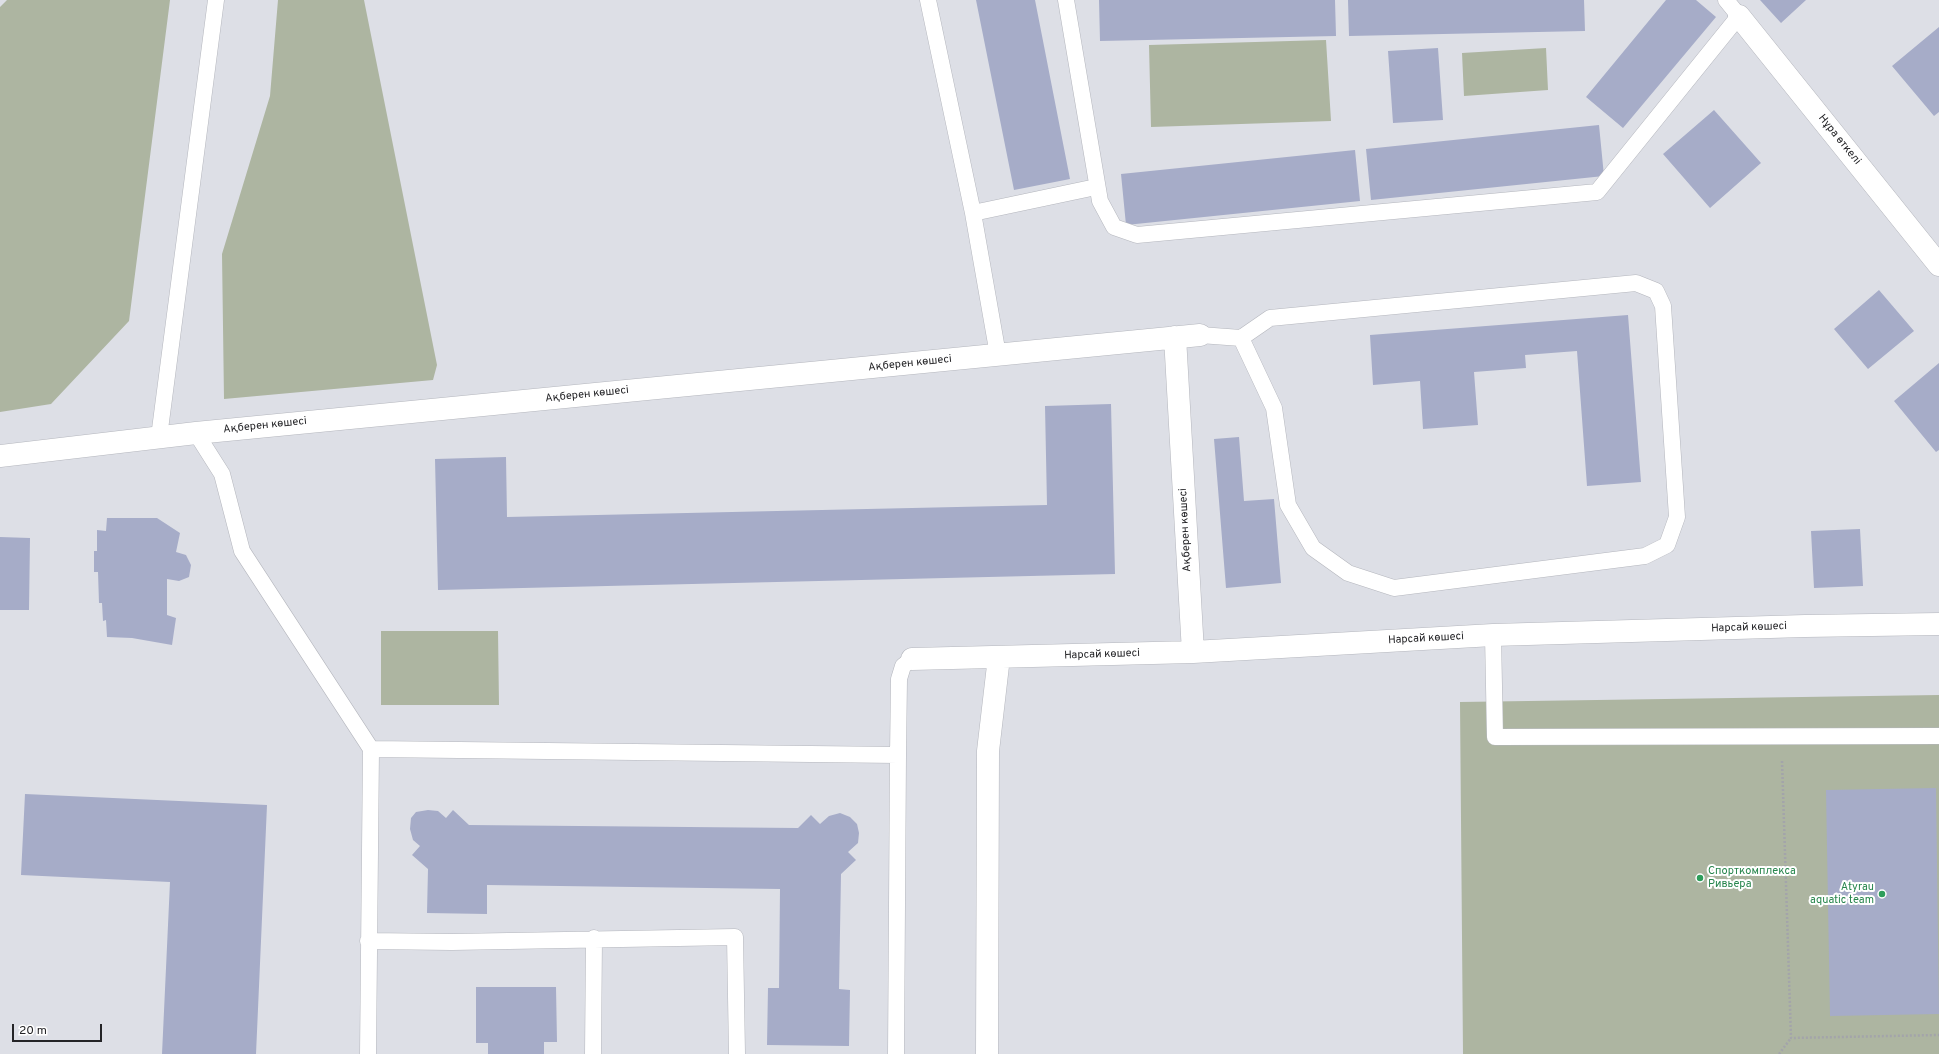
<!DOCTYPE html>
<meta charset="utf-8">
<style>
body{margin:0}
#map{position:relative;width:1939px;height:1054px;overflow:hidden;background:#dddfe6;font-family:Overpass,sans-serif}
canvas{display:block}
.scale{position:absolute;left:12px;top:1024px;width:90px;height:18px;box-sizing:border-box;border:2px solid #242427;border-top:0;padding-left:5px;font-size:12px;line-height:14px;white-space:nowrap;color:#242427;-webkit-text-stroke:3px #fff;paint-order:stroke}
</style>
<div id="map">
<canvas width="1939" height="1054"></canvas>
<div class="scale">20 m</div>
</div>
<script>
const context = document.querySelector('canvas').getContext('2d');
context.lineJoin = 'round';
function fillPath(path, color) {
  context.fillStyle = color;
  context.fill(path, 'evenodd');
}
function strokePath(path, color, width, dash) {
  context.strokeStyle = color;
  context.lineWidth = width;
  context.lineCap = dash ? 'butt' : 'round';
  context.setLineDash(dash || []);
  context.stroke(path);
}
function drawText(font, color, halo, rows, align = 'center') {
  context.font = font + ' Overpass,sans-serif';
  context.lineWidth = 4;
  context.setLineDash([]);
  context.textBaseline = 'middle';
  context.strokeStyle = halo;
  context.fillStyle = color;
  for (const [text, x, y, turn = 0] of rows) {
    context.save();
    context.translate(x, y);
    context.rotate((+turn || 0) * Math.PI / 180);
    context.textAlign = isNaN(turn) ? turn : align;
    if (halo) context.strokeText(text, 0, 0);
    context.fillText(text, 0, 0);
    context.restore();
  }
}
fillPath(new Path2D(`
 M7 0H170L129 321 51 404 0 412V7Z
 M278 0H364L437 365 433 380 224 399 222 254 270 96Z
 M1326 40 1331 121 1151 127 1149 45Z
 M1546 48 1548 90 1464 96 1462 53Z
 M381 631H498L499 705H381Z
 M1939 695V1054H1463L1460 702Z`), '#adb5a1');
fillPath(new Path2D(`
 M976 0H1035L1070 179 1014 190Z
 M1099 0H1335L1336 36 1100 41Z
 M1348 0H1584L1585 31 1349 36Z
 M1666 0H1696L1716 17 1623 128 1586 97Z
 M1760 0H1806L1781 23Z
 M1939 27V112L1934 116 1892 66Z
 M1438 48 1443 120 1393 123 1388 51Z
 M1714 110 1761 163 1710 208 1663 154Z
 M1599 125 1604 176 1371 200 1366 149Z
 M1355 150 1360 201 1126 225 1121 174Z
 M1879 290 1914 331 1868 369 1834 329Z
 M1628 315 1641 482 1587 486 1577 351 1525 355 1526 368 1474 372 1478 425 1423 429 1420 381 1373 385 1370 335Z
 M1939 363V450L1936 452 1894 401Z
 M1111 404 1115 574 438 590 435 459 506 457 507 517 1047 505 1045 406Z
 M1239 437 1244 501 1274 499 1281 583 1226 588 1214 439Z
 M107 518H157L180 533 176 552 186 555 191 565 189 577 179 581 167 579V615L176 618 172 645 132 638 107 637 106 620 103 621 102 603H99L98 572H94V551H97V530L106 531Z
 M1860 529 1863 586 1814 588 1811 531Z
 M0 537 30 538 29 610H0Z
 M1936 788 1939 1014 1830 1016 1826 790Z
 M25 794 267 805 256 1054H162L170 882 21 875Z
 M428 810 438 811 446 818 453 810 469 825 798 828 811 815 820 824 829 816 840 813 850 817 857 824 859 833 858 843 848 852 856 860 841 874 839 989 850 990 849 1046 767 1045 768 988H779L780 889 487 885V914L427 913 428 869 412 855 420 846 413 840 410 829 411 818 416 812Z
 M476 987H556L557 1042H544V1054H488V1043H476Z`), '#a6acc8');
const lane = new Path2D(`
 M928 0 973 213 998 355
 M1066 0 1100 201 1114 227 1137 235 1597 192 1739 16 1726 0
 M973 213 1096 187
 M1200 335 1241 338 1274 408 1288 505 1313 548 1348 573 1394 588 1645 556 1667 545 1677 517 1663 306 1656 291 1636 283 1270 318 1241 338
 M196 433 222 474 242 551 371 749 368 1054
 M159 437 216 0
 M1493 635 1495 737 1939 736
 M371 749 898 755 896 1054
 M898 755 899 679 903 666 912 659
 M368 941 452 942 735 937 737 1054
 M593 1054 594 938`);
const street = new Path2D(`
 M1739 16 1939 265
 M1175 337 1193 652
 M0 456 196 433 1200 335
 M912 659 1193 652 1493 635 1805 626 1939 624
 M987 1054 988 751 999 657`);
strokePath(lane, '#b4b6bd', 17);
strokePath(street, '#b4b6bd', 23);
strokePath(new Path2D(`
 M1782 761 1791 1038 1939 1035
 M1779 1054 1791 1038`), '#a3a4aa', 2.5, [2, 2]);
strokePath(lane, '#fff', 16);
strokePath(street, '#fff', 22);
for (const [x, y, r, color] of [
 [1700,878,4,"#2e9e5b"],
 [1882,894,4,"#2e9e5b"]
]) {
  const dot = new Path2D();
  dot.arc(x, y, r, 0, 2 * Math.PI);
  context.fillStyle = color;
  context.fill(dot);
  strokePath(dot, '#fff', 1.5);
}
drawText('11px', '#242427', '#fff', [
 ["Нұра өткелі",1839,140,51],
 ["Ақберен көшесі",910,364,-6],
 ["Ақберен көшесі",587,395,-6],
 ["Ақберен көшесі",265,426,-6],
 ["Ақберен көшесі",1186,530,-93],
 ["Нарсай көшесі",1749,628,-2],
 ["Нарсай көшесі",1426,639,-3],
 ["Нарсай көшесі",1102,655,-2]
]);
drawText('11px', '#27864d', '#fff', [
 ["Спорткомплекса",1708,872],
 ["Ривьера",1708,885],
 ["Atyrau",1874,888,"right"],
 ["aquatic team",1874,901,"right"]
], 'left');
</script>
